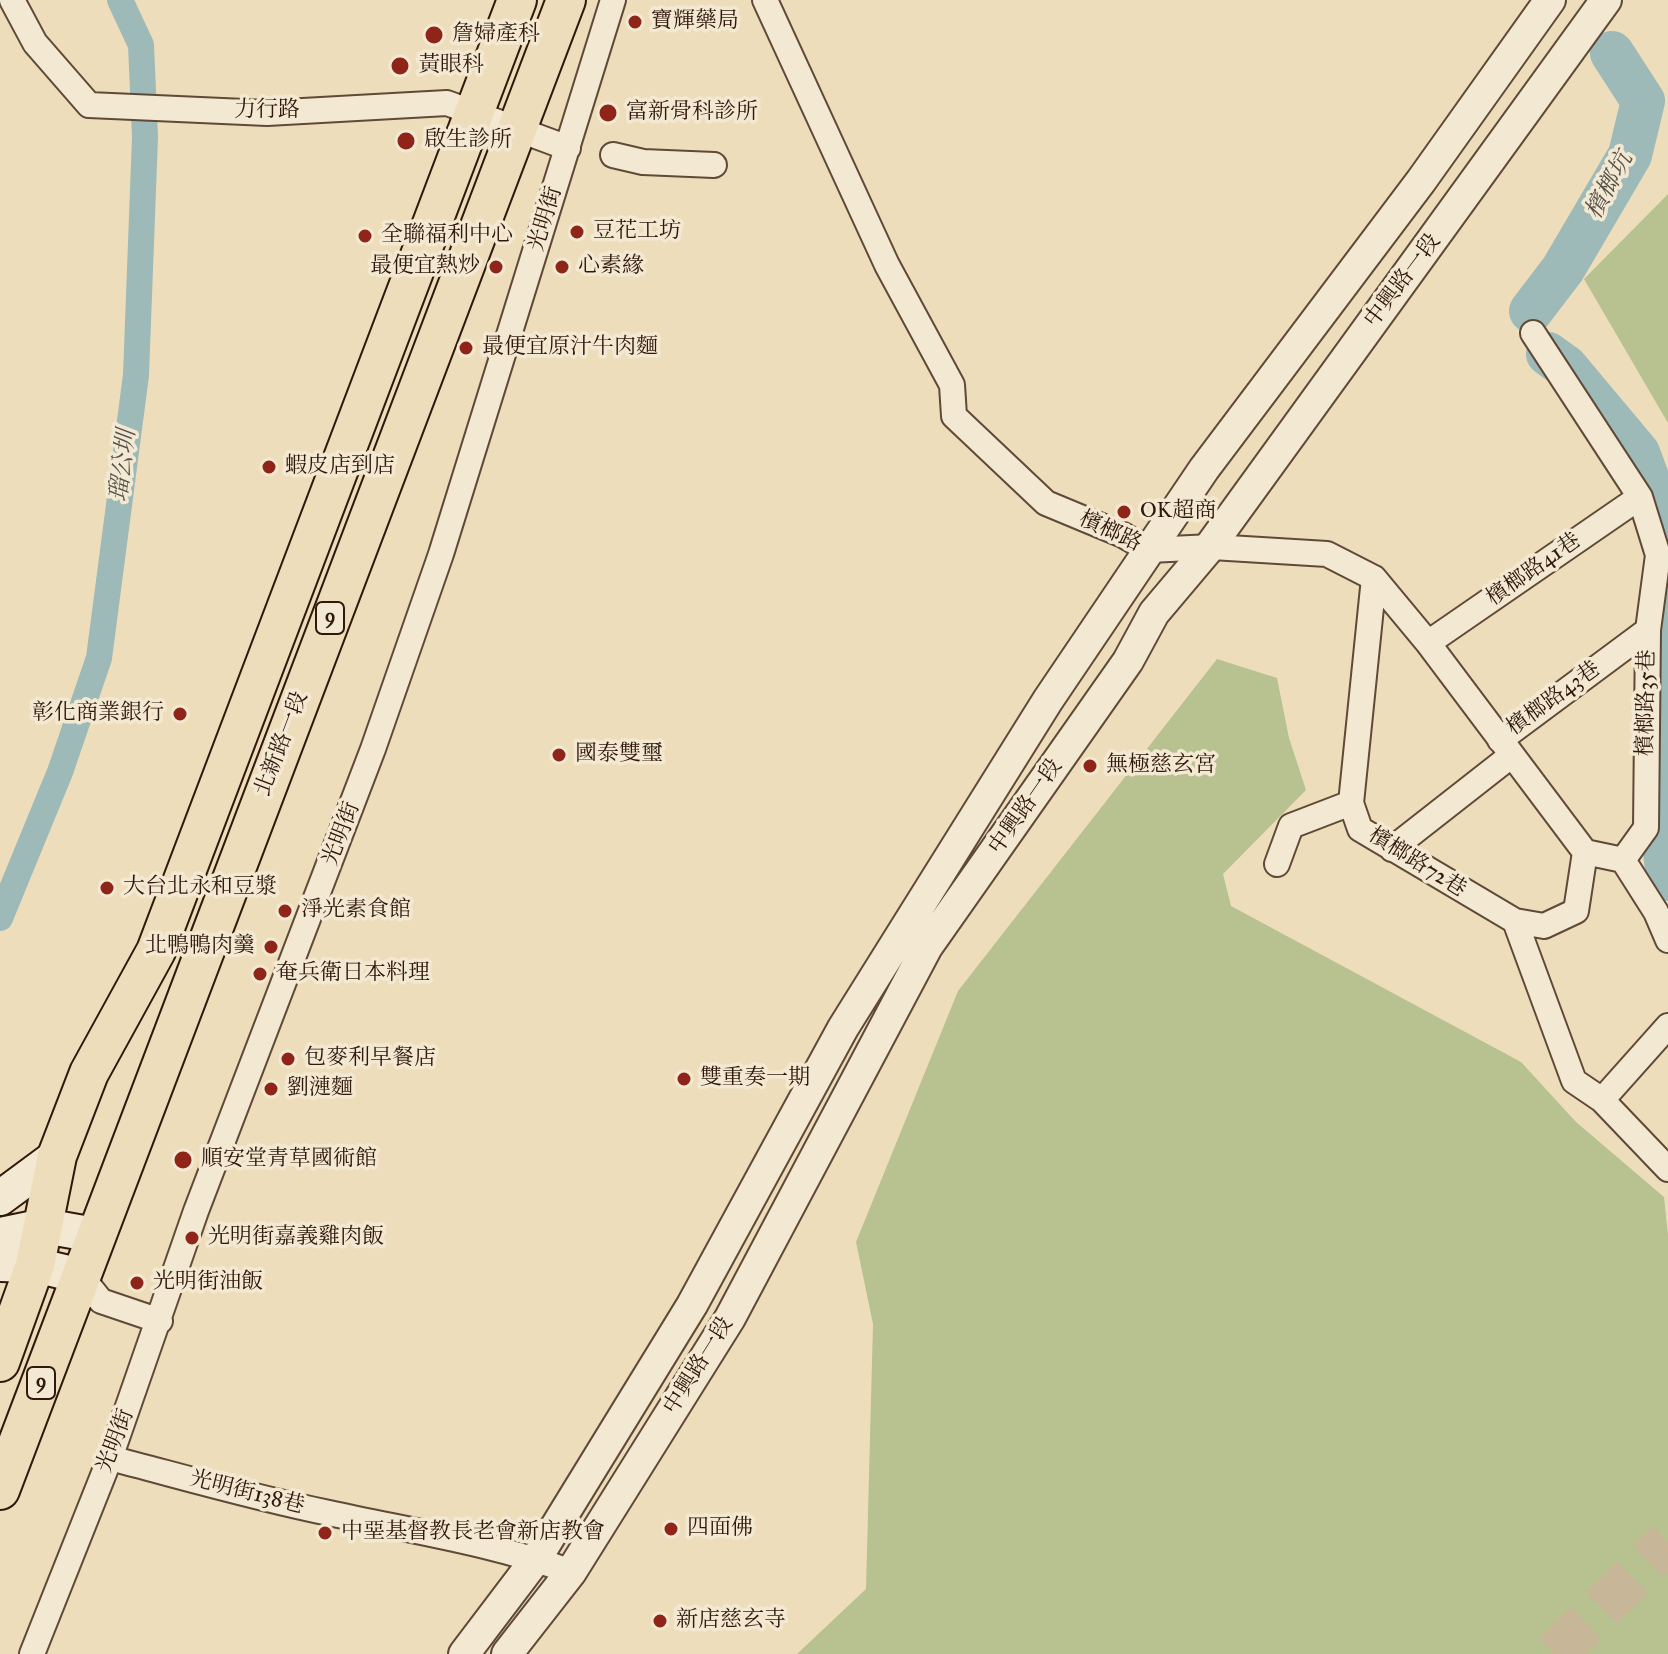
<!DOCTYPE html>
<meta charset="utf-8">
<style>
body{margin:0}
canvas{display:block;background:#edddba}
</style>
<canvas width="1668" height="1654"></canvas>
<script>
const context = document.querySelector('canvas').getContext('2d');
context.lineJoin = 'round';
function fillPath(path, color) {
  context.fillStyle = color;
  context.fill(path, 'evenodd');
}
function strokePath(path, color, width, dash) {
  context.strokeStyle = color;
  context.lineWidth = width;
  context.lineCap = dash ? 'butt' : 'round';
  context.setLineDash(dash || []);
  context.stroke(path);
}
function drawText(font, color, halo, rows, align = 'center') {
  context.font = font + ' "IM FELL Great Primer","Noto Serif TC",serif';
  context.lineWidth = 7;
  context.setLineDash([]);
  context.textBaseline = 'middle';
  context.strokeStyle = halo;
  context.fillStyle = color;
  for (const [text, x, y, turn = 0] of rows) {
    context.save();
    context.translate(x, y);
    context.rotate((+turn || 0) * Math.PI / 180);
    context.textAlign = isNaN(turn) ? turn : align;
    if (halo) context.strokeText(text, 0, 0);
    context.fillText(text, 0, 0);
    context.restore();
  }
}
fillPath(new Path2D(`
 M1668 194V423L1584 279Z
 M1217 659 1277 678 1289 738 1306 790 1223 874 1231 906 1521 1062 1576 1122 1664 1197 1668 1235V1654H797L866 1589 873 1324 856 1242 958 991Z`), '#b8c190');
strokePath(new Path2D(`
 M0 918 60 772 99 658 136 375 145 137 141 45 120 0`), '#9dbab9', 26);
strokePath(new Path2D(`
 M1531 311 1563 269 1630 155 1643 101 1612 53
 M1548 354 1566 367 1638 453 1668 533
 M1668 599 1661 815 1668 879`), '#9dbab9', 44);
strokePath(new Path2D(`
 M1554 1654 1668 1542`), '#c7b697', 44, [44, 22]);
const minor = new Path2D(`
 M12 0 35 43 89 105 267 113 447 103 568 148
 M765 0 887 265 952 385 954 416 1046 503 1123 535 1149 550 1212 547 1327 554 1374 578 1428 643 1585 852 1623 860 1656 912 1668 940
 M613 155 643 162 714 165
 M1533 333 1640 497 1658 555 1648 630 1646 828 1623 860
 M1374 578 1351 803 1360 829 1515 921 1574 1081 1602 1100
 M1428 643 1640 497
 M1500 740 1648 630
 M1392 849 1512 755
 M1277 864 1291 826 1351 803
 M1515 921 1544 926 1576 911 1585 852
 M1668 1026 1602 1100 1668 1169
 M81 1276 101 1301 160 1321
 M110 1458C183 1477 255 1498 329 1513 410 1531 493 1543 571 1572
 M32 1654 110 1458 196 1211 373 749 441 554 613 0`);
const tertiary = new Path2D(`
 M464 1654 536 1559 692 1305 843 1028 1048 700 1204 469 1421 181 1550 0
 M507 1654 571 1572 730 1318 927 947 1128 661 1154 613 1208 549 1606 0`);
const secondary = new Path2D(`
 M0 1198 57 1156
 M0 1235 44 1226 95 1235
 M0 1264 35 1265 81 1276`);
const primary = new Path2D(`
 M0 1362 35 1265 57 1156 89 1073 156 951 517 0
 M0 1490 566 0`);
strokePath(minor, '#5f4938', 28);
strokePath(tertiary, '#5f4938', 34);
strokePath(secondary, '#30180c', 38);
strokePath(primary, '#30180c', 42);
strokePath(minor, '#f3e9d2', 24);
strokePath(tertiary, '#f3e9d2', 30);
strokePath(secondary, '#f3e9d2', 34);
strokePath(primary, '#edddba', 38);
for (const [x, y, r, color] of [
 [635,22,8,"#8f2418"],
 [434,35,10,"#8f2418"],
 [400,66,10,"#8f2418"],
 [608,113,10,"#8f2418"],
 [406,141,10,"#8f2418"],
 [577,232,8,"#8f2418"],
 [365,236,8,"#8f2418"],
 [496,267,8,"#8f2418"],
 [562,267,8,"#8f2418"],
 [466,348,8,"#8f2418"],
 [269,467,8,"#8f2418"],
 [1124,512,8,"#8f2418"],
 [180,714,8,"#8f2418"],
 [559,755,8,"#8f2418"],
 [1090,766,8,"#8f2418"],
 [107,888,8,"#8f2418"],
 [285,911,8,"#8f2418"],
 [271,947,8,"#8f2418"],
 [260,974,8,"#8f2418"],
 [288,1059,8,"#8f2418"],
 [684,1079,8,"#8f2418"],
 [271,1089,8,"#8f2418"],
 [183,1160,10,"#8f2418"],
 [192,1238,8,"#8f2418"],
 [137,1283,8,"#8f2418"],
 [671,1529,8,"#8f2418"],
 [325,1533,8,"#8f2418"],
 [660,1621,8,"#8f2418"]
]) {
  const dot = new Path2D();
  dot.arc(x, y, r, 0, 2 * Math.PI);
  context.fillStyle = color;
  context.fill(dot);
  strokePath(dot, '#f3e9d2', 3);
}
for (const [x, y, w] of [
 [330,618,28],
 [41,1383,28]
]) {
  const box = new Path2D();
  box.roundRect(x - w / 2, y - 16, w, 32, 6);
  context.fillStyle = '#f3e9d2';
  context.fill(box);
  strokePath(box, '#30180c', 2);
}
drawText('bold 20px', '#30180c', null, [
 ["9",330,618],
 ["9",41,1383]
]);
drawText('22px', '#30180c', '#f3e9d2', [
 ["寶輝藥局",651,22],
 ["詹婦產科",452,35],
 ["黃眼科",418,66],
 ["富新骨科診所",626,113],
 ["啟生診所",424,141],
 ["豆花工坊",593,232],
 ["全聯福利中心",381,236],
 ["最便宜熱炒",480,267,"right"],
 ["心素緣",578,267],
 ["最便宜原汁牛肉麵",482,348],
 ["蝦皮店到店",285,467],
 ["OK超商",1140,512],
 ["彰化商業銀行",164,714,"right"],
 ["國泰雙璽",575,755],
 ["無極慈玄宮",1106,766],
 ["大台北永和豆漿",123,888],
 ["淨光素食館",301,911],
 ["北鴨鴨肉羹",255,947,"right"],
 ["奄兵衛日本料理",276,974],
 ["包麥利早餐店",304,1059],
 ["雙重奏一期",700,1079],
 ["劉漣麵",287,1089],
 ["順安堂青草國術館",201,1160],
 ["光明街嘉義雞肉飯",208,1238],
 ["光明街油飯",153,1283],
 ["四面佛",687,1529],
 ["中堊基督教長老會新店教會",341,1533],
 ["新店慈玄寺",676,1621]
], 'left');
drawText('22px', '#30180c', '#f3e9d2', [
 ["力行路",267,111],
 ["光明街",546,219,-73],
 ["中興路一段",1403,281,-53],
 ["檳榔路",1110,532,25],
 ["檳榔路41巷",1534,570,-35],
 ["檳榔路43巷",1554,699,-36],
 ["檳榔路35巷",1647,703,-89],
 ["北新路一段",282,744,-69],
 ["中興路一段",1026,807,-55],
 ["光明街",342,834,-69],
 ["檳榔路72巷",1417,863,32],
 ["中興路一段",699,1366,-58],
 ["光明街",116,1441,-69],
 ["光明街138巷",247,1493,14]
]);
drawText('italic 24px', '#565149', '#f3e9d2', [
 ["檳榔坑",1610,186,-62],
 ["瑠公圳",124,466,-83]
]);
</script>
